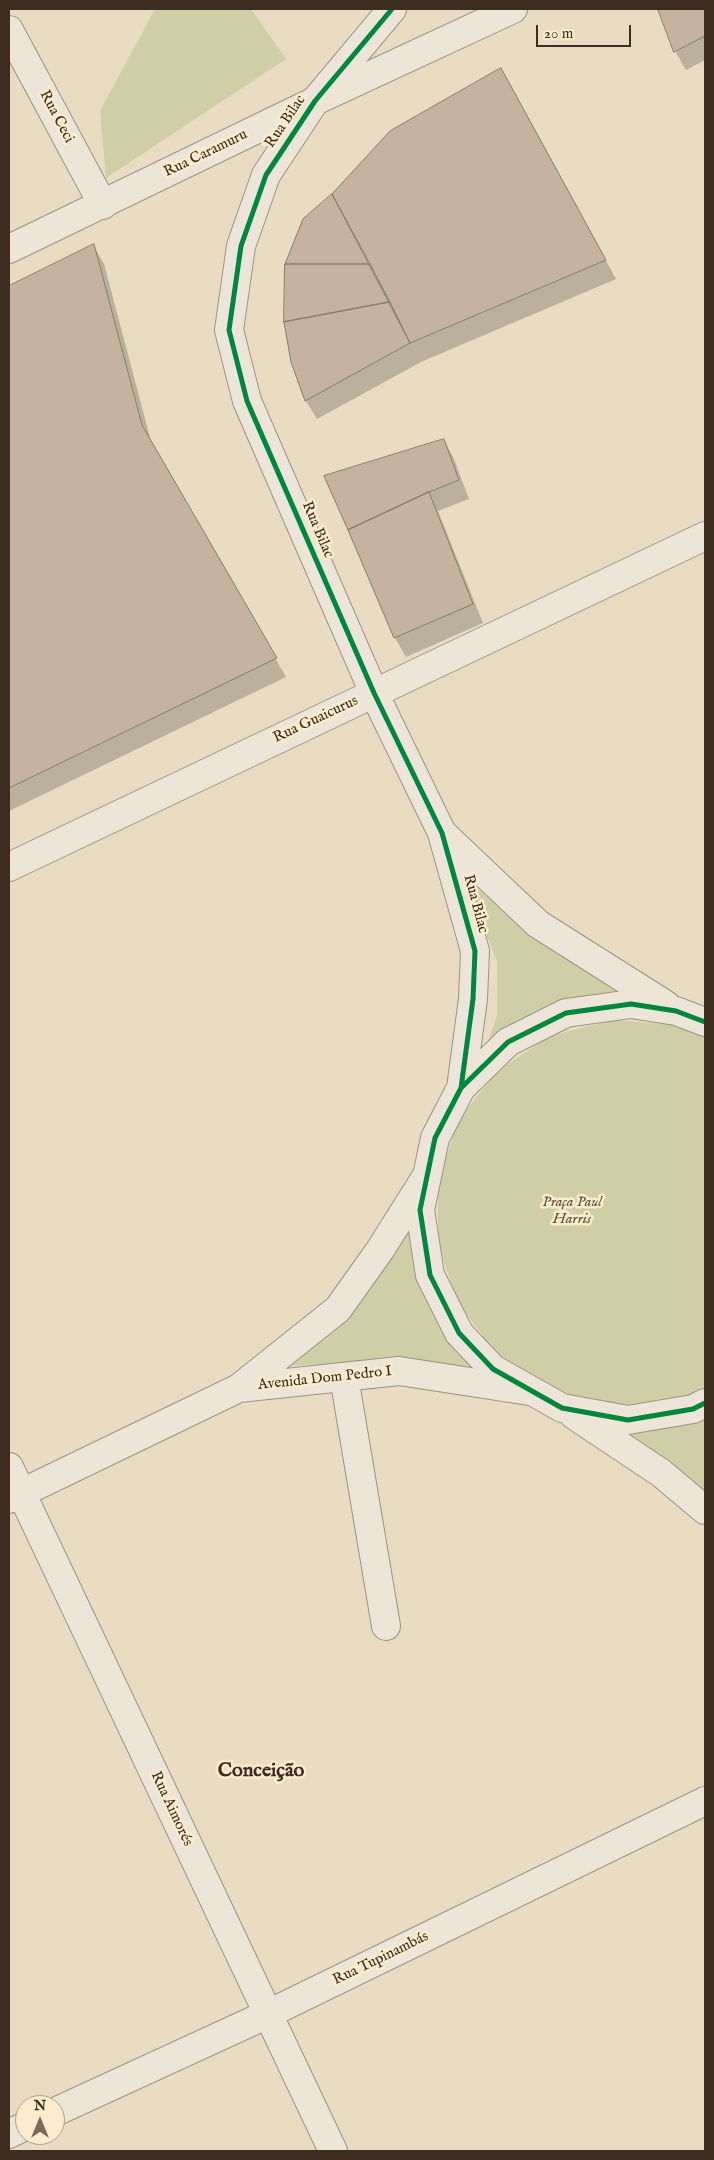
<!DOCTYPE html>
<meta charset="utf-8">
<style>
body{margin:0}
#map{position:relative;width:714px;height:2160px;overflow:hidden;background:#e9dcc2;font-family:"IM FELL English",serif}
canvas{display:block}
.frame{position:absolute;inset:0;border:10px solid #3d2c20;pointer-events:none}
.north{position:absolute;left:15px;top:2095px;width:50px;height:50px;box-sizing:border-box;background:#fbeccd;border:1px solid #af9f88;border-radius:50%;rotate:0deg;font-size:14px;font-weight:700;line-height:20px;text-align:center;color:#3d2c20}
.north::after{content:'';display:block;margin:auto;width:18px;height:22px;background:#796a59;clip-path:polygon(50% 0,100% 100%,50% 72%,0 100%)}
.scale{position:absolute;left:536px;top:25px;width:95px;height:22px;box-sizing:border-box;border:2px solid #3d2c20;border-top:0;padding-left:6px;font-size:15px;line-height:18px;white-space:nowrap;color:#3d2c20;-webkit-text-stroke:4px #fbeccd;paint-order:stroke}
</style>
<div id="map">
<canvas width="714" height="2160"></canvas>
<div class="frame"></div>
<div class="north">N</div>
<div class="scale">20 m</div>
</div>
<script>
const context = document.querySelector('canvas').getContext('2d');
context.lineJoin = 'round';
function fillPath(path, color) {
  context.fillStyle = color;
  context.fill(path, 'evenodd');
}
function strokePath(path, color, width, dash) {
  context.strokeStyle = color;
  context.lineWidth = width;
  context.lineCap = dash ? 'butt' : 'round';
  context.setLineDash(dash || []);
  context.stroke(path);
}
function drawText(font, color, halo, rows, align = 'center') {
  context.font = font + ' "IM FELL English",serif';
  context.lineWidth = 5;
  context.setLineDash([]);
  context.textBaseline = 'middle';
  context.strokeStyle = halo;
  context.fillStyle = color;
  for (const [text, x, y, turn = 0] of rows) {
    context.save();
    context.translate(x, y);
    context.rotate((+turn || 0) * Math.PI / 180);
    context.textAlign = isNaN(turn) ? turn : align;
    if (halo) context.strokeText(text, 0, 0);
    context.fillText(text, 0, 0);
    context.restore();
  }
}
fillPath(new Path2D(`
 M155 9H251L286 59 106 178 100 111Z
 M461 873 508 916 623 990 590 995 544 1011 489 1038 497 1016V961Z
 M613 1020 677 1025 705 1037V1388L673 1402 610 1405 549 1389 496 1353 458 1303 438 1244V1181L458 1121 497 1071 550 1036Z
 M408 1223 416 1276 445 1337 479 1373 399 1359 291 1366 343 1323 376 1280Z
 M705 1418V1494L616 1430Z`), '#cfcea6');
fillPath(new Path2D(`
 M659 9H705V60L686 70 675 51Z
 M511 88 616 279 421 362 317 419 306 401 293 361Z
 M93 245 104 264 152 445 286 677 9 811V287Z
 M444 440 454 459 469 499 438 511 483 623 406 657 395 638 326 477Z`), '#0003');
const building = new Path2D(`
 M658 9H705V36L674 52Z
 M501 68 606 260 410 343 332 194 390 131Z
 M332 194 370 264H285L303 219Z
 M94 244 142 425 277 658 9 788V286Z
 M285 264H370L390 302 284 322Z
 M390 302 410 343 305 401 291 362 284 322Z
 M444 439 459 480 429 492 348 530 324 476Z
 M429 492 473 604 394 638 348 530Z`);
fillPath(building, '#c6b39f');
strokePath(building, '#857c6e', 1);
const minor = new Path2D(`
 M9 30 103 205
 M9 249 315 101 513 9
 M9 867 705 536
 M344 1377 386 1626
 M239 1388 399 1371 529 1391
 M9 1467 333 2151
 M9 1499 239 1388 338 1309 380 1250 426 1177
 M55 2112 268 2014 705 1801
 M9 2134 25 2126`);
const tertiary = new Path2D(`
 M392 9 315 101 266 175 241 246 229 330 247 401 374 693 442 833 475 951 473 999 461 1088
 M442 833 538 924 666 1005
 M705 1022 676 1011 631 1004 566 1013 508 1042 461 1088 435 1138 420 1210 430 1275 459 1333 493 1369 562 1408 628 1420 693 1409 705 1403
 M574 1415 661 1473 705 1510`);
strokePath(minor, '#9d9384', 30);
strokePath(tertiary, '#9d9384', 30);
strokePath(minor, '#ece5d8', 28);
strokePath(tertiary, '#ece5d8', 28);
strokePath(new Path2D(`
 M392 9 315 101 266 175 241 246 229 330 247 401 374 693 442 833 475 951 473 999 461 1088
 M705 1022 676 1011 631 1004 566 1013 508 1042 461 1088 435 1138 420 1210 430 1275 459 1333 493 1369 562 1408 628 1420 693 1409 705 1403`), '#00873e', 5);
drawText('15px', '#3d2c20', '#fbeccd', [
 ["Rua Ceci",56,117,62],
 ["Rua Bilac",286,122,-56],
 ["Rua Caramuru",206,154,-26],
 ["Rua Bilac",317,530,67],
 ["Rua Guaicurus",316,720,-25],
 ["Rua Bilac",475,904,75],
 ["Avenida Dom Pedro I",325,1379,-6],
 ["Rua Aimorés",171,1809,65],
 ["Rua Tupinambás",381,1959,-26]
]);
drawText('italic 15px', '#5c523c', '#fbeccd', [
 ["Praça Paul",572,1203],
 ["Harris",572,1220]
]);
drawText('bold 20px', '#3d2c20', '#fbeccd', [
 ["Conceição",261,1772]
]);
</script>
